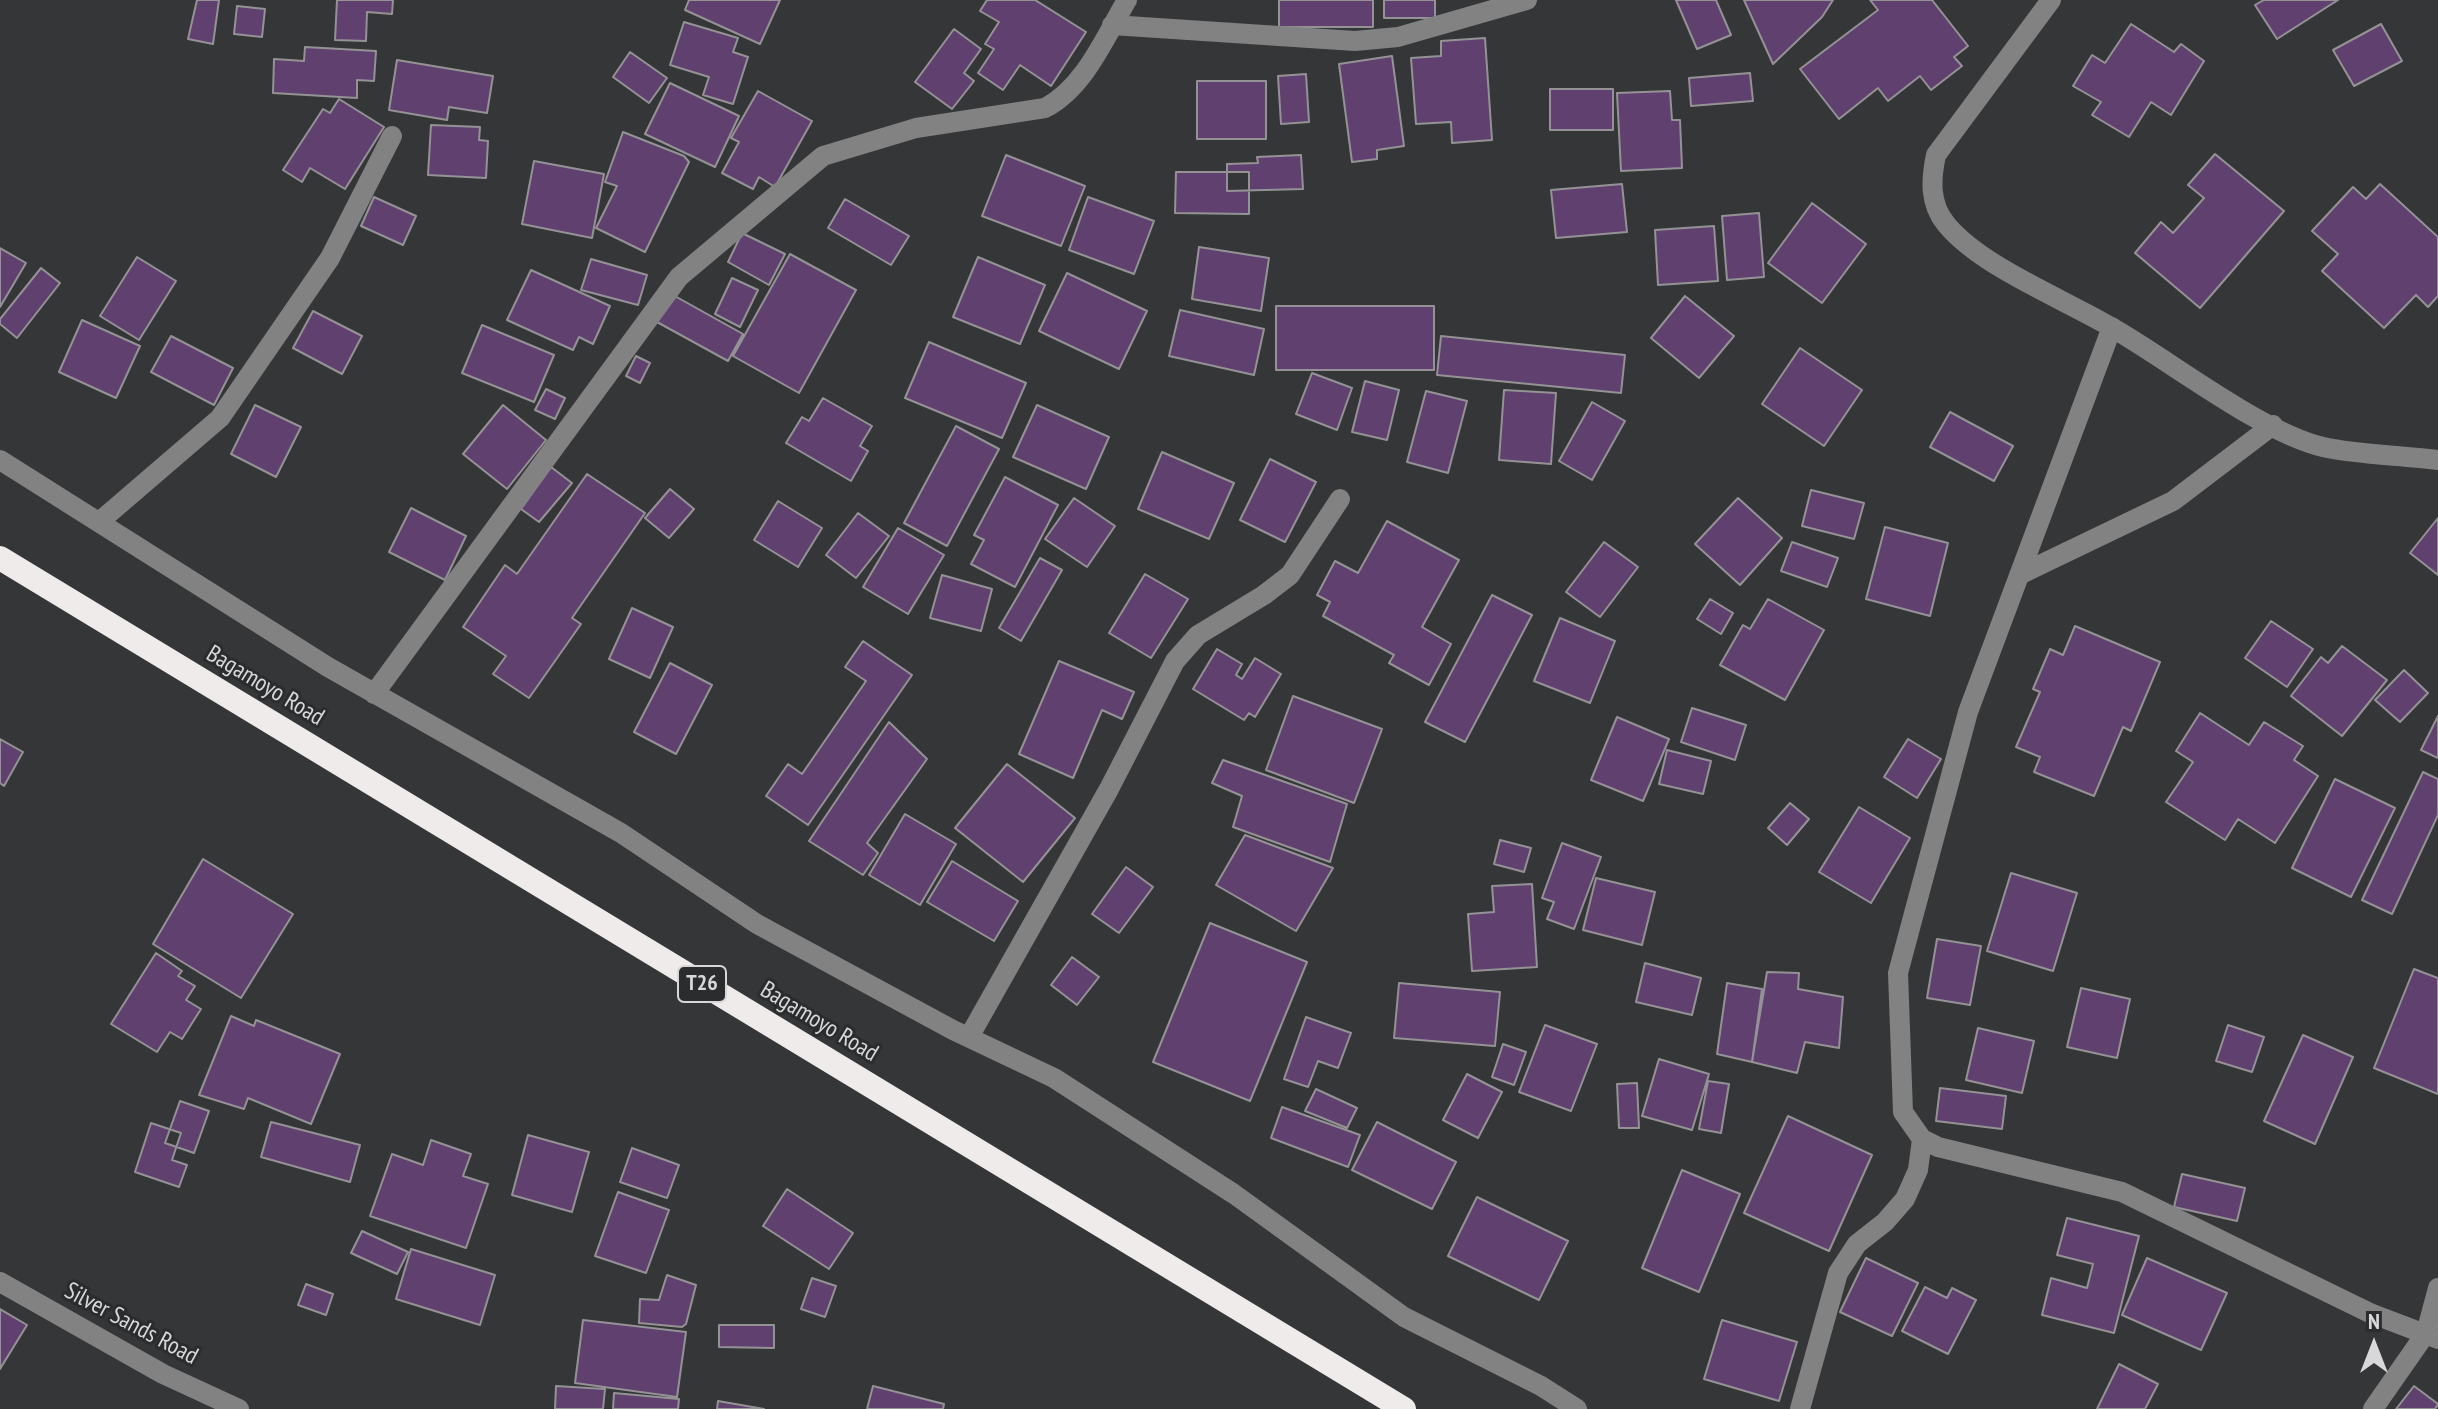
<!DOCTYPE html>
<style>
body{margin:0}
#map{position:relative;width:2438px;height:1409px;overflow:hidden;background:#353638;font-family:"PT Sans Narrow",sans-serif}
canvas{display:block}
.north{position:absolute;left:2334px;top:1305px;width:80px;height:80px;-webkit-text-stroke:6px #2b2c2e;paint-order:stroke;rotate:0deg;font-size:22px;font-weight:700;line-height:32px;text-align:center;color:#d8d8da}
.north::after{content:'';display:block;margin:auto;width:28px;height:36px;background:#d8d8da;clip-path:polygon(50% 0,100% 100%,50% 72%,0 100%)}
</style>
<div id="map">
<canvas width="2438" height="1409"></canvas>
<div class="north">N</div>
</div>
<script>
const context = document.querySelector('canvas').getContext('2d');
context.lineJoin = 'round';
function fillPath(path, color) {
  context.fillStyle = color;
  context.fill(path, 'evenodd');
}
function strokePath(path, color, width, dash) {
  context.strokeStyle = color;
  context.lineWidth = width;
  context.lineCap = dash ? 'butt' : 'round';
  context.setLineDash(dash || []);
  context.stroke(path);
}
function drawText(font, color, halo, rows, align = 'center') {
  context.font = font + ' "PT Sans Narrow",sans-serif';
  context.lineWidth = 6;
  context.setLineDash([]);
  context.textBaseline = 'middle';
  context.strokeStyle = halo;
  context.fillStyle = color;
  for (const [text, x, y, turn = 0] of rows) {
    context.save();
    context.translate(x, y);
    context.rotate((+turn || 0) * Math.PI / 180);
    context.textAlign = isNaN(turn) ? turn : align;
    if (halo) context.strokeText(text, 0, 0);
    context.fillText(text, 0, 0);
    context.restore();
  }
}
const building = new Path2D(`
 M197 0H219L213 44 188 39Z
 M337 0H393L392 14 367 12 366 41 335 40Z
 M689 0H780L760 44 685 10Z
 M987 0H1035L1086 32 1051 86 1020 65 1003 90 978 73 994 49 985 44 999 22 980 11Z
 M1279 0H1373V27H1279Z
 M1384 0H1435V18H1384Z
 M1676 0H1716L1731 35 1697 49Z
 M1744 0H1833L1822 17 1773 64Z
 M1870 0H1932L1968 46 1954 57 1962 66 1931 90 1920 76 1888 101 1878 88 1839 119 1800 69 1878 10Z
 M2264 0H2338L2277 39 2255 5Z
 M237 6 265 9 262 37 234 34Z
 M684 22 738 38 733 52 748 57 733 104 703 95 709 77 670 65Z
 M2131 24 2174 52 2181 44 2204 61 2171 115 2151 102 2129 137 2092 115 2101 102 2073 86 2092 55 2105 63Z
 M2381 24 2402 61 2354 86 2333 50Z
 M954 29 981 49 964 73 974 81 952 109 915 82Z
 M1485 38 1492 140 1452 143 1451 122 1416 124 1411 58 1441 56V41Z
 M305 47 376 51 374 81 357 80V98L273 93 274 59 304 61Z
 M630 52 667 78 649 103 613 77Z
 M1392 56 1404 146 1377 150V159L1352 162 1339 64Z
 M397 60 493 76 487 113 449 107 447 120 389 110Z
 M1750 73 1753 101 1691 106 1689 78Z
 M1306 74 1309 122 1281 124 1278 76Z
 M1197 81H1266V139H1197Z
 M670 83 739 116 715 167 645 134Z
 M1550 89H1613V130H1550Z
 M758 91 812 121 775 187 759 177 753 189 722 173 739 142 731 138Z
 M1670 91 1672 120H1680L1682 168 1621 171 1617 93Z
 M339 99 384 127 345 189 310 168 302 182 283 170 323 109 330 113Z
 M431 125 480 127 479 140 488 141 486 178 428 175Z
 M623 132 684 156 689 162 645 252 596 228 617 186 605 182Z
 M2215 154 2284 211 2200 308 2135 253 2161 222 2173 233 2204 198 2188 185Z
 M1006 155 1085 186 1061 246 982 216Z
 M1301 155 1303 189 1227 191V164L1258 163 1257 157Z
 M534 161 604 174 592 238 522 224Z
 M1176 172H1249V214L1175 213Z
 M1622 184 1627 232 1556 238 1551 190Z
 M2380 184 2438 237V296L2428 307 2416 295 2384 328 2322 271 2338 254 2312 231 2353 187 2366 199Z
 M374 197 416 216 403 245 361 226Z
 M1088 197 1154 221 1134 274 1069 250Z
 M845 199 909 236 891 265 828 228Z
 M1812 203 1866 244 1822 303 1768 263Z
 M1759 213 1764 277 1727 280 1722 216Z
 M1714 226 1718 281 1658 285 1655 230Z
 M742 233 785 254 769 285 728 262Z
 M1199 247 1269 258 1261 311 1192 299Z
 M0 248 26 263 0 307Z
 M790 254 856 290 799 393 733 356Z
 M137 257 176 281 139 340 100 316Z
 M978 257 1045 285 1020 344 953 317Z
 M591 259 647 275 638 305 581 290Z
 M41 268 60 283 17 338 0 324V319Z
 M531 270 610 306 593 344 579 337 573 350 507 320Z
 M1067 273 1147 311 1119 369 1039 331Z
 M732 278 758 290 740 327 715 314Z
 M673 295 743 334 728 361 657 322Z
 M1685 296 1734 336 1699 378 1651 338Z
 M1276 306H1434V370H1276Z
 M1180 310 1264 329 1254 375 1169 356Z
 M313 311 362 336 342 374 293 348Z
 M82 320 140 346 116 398 59 372Z
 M482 325 554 355 534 402 462 373Z
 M171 336 233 368 214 405 151 372Z
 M1441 336 1625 355 1621 393 1437 375Z
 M929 342 1026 383 1002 438 905 398Z
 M1800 348 1862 390 1824 446 1762 404Z
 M636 356 650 363 640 383 626 376Z
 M1312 373 1352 388 1337 430 1296 414Z
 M1365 381 1399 390 1387 440 1352 432Z
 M546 389 565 398 555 419 535 410Z
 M1504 390 1556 393 1551 464 1499 460Z
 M1426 391 1467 401 1448 473 1407 462Z
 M823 398 872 426 860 446 868 451 851 481 786 443 802 417 809 421Z
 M1592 402 1625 421 1592 480 1559 461Z
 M255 405 301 427 276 477 231 454Z
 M503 405 546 440 507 489 463 454Z
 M1037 405 1109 437 1086 489 1013 457Z
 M1950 412 2013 446 1994 481 1930 447Z
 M956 426 999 449 947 546 904 523Z
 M1162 452 1234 483 1209 539 1138 509Z
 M1270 459 1316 482 1285 542 1240 520Z
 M551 467 572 483 539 522 521 509Z
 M587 474 645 513 572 618 581 624 529 698 493 674 506 656 463 627 505 565 517 574Z
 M1005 477 1058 505 1015 587 971 564 984 540 974 535Z
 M670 489 694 509 669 538 645 518Z
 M1811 490 1864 503 1854 539 1802 526Z
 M1074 498 1115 526 1087 567 1045 539Z
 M1738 498 1782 538 1740 585 1695 544Z
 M778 501 822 528 798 567 754 540Z
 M411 508 466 536 445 580 389 552Z
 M858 513 889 536 856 578 826 555Z
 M2438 518V575L2410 553Z
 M1387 521 1459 560 1422 627 1451 644 1429 685 1389 663 1394 655 1323 616 1330 602 1317 595 1335 561 1358 573Z
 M1885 527 1948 543 1930 616 1866 599Z
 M898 528 944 555 908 614 863 587Z
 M1604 542 1638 567 1600 617 1566 592Z
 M1792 542 1838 558 1827 587 1781 571Z
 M1040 558 1062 570 1021 641 999 628Z
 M1145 574 1188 599 1151 658 1109 633Z
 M942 575 992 589 981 631 930 618Z
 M1492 595 1532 615 1465 742 1425 722Z
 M1710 599 1733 613 1721 634 1697 619Z
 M1768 599 1824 630 1785 700 1720 665 1743 625 1750 629Z
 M632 608 673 627 650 678 609 659Z
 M1560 618 1615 641 1590 703 1534 681Z
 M2271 621 2313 649 2287 687 2245 658Z
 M2075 626 2160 662 2131 731 2123 727 2094 796 2034 772 2040 757 2016 747 2040 692 2033 689 2050 649 2063 655Z
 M863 641 912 675 808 825 766 796 788 764 802 774 866 681 845 667Z
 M2342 646 2387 680 2342 736 2291 696 2321 657 2328 663Z
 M1217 649 1242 664 1236 675 1242 679 1255 658 1281 674 1255 717 1249 713 1244 720 1193 689Z
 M1059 661 1134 692 1122 719 1102 710 1073 778 1019 754Z
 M670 663 712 685 676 754 634 732Z
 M2404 670 2428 693 2400 722 2375 700Z
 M1293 696 1382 729 1354 803 1266 770Z
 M1692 708 1746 725 1735 760 1681 742Z
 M2200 713 2249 745 2264 722 2303 746 2294 760 2318 776 2275 843 2238 819 2225 840 2166 802 2193 762 2176 751Z
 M2438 716V758L2421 750Z
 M1617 717 1669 739 1643 801 1591 780Z
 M889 722 927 759 867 843 878 853 863 875 809 841Z
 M0 739 23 752 4 786 0 783Z
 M1908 739 1941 759 1917 798 1884 777Z
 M1667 750 1711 761 1703 794 1659 784Z
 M1223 760 1347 804 1330 862 1233 827 1242 796 1212 783Z
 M1007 764 1075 818 1023 882 955 828Z
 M2423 772 2438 779V815L2392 914 2362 900Z
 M2335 779 2395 808 2351 897 2292 868Z
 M1790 803 1809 819 1787 845 1768 828Z
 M1859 807 1910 838 1871 903 1819 872Z
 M905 814 956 844 920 905 869 875Z
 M1245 835 1333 868 1296 931 1216 885Z
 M1500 840 1531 848 1524 872 1494 864Z
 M1562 843 1601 857 1574 929 1547 919 1554 902 1542 898Z
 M203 859 293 914 241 998 153 944Z
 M952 861 1018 901 994 941 927 902Z
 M1126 867 1153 887 1119 933 1092 914Z
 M2011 873 2077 893 2053 971 1987 951Z
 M1596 878 1655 892 1642 945 1583 930Z
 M1532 884 1537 967 1472 971 1468 914 1494 912 1492 886Z
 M1210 923 1307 962 1250 1101 1153 1062Z
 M1937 939 1981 946 1970 1005 1927 998Z
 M156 953 182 971 178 976 195 986 186 1000 201 1009 182 1039 170 1032 157 1052 111 1024Z
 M1072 957 1099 977 1077 1005 1051 985Z
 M1645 963 1701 978 1692 1015 1636 1002Z
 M2414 969 2438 978V1094L2374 1068Z
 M1767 972 1799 973 1798 989 1843 997 1839 1048 1805 1042 1797 1073 1752 1062Z
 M1399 983 1500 992 1495 1046 1394 1038Z
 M1727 983 1762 989 1752 1062 1717 1054Z
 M2081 988 2130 999 2117 1058 2067 1047Z
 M231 1016 254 1026 256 1020 340 1054 311 1124 248 1098 244 1109 199 1095Z
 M1306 1017 1351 1033 1338 1068 1318 1061 1308 1087 1284 1079Z
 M1545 1025 1597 1044 1571 1111 1519 1092Z
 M2228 1025 2264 1037 2252 1072 2216 1061Z
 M1978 1028 2034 1041 2022 1093 1966 1080Z
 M2303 1035 2353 1057 2315 1144 2264 1121Z
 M1503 1044 1526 1052 1514 1085 1492 1077Z
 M1659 1059 1709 1074 1692 1130 1642 1116Z
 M1467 1074 1502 1092 1478 1138 1443 1120Z
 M1708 1081 1729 1084 1721 1133 1699 1129Z
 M1637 1083 1639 1128H1619L1617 1084Z
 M1940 1088 2006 1096 2002 1129 1936 1121Z
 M1316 1089 1357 1108 1347 1128 1305 1111Z
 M180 1101 209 1111 194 1153 165 1143Z
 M1282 1107 1360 1135 1348 1167 1271 1138Z
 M1788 1116 1872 1155 1829 1251 1744 1213Z
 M271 1122 360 1145 350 1182 261 1157Z
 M1377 1122 1456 1162 1432 1209 1352 1170Z
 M151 1123 181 1133 172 1160 187 1165 179 1187 135 1172Z
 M528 1135 589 1152 572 1212 512 1195Z
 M431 1140 471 1154 463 1176 488 1184 466 1248 370 1216 392 1154 423 1165Z
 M632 1148 679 1165 667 1198 620 1182Z
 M1682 1170 1740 1194 1699 1292 1642 1268Z
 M2182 1174 2245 1188 2237 1221 2174 1207Z
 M787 1189 853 1233 829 1269 763 1226Z
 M618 1192 669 1210 646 1273 595 1256Z
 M1477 1197 1568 1241 1539 1300 1448 1256Z
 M2067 1218 2139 1236 2114 1333 2042 1315 2051 1278 2087 1288 2093 1264 2057 1255Z
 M362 1231 408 1252 397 1274 351 1253Z
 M411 1249 495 1275 480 1325 396 1299Z
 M1866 1258 1918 1283 1892 1336 1840 1312Z
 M2147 1258 2227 1293 2201 1350 2122 1315Z
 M667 1275 696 1285 686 1324 682 1327 639 1323 640 1299 659 1300Z
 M812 1278 836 1286 825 1317 801 1309Z
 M306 1284 333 1294 326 1315 298 1305Z
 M1925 1287 1947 1298 1952 1288 1976 1300 1948 1354 1902 1331Z
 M0 1309 27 1325 0 1369Z
 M583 1320 686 1332 677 1397 575 1383Z
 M1722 1320 1797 1342 1779 1401 1704 1379Z
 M719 1325H774V1348L719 1347Z
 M2119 1364 2158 1384 2145 1409H2097Z
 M556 1386 605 1389 603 1409H555Z
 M873 1386 944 1404 943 1409H867Z
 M2414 1386 2438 1404 2435 1409H2396Z
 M614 1393 679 1399 678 1409H613Z
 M718 1401 764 1409H717Z`);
fillPath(building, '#5f406f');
strokePath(building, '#949295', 2);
strokePath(new Path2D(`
 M2051 0 1936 155C1931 179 1929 203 1946 224 1982 268 2067 300 2116 330 2173 363 2261 432 2323 447 2359 455 2401 455 2438 460
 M1112 25 1355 41 1398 37 1527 0
 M2112 327 1968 712 1898 973 1903 1112 1922 1139 1938 1147 2122 1192 2370 1313 2438 1339
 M0 460 328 667 621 833 757 924 953 1030 1054 1078 1234 1194 1404 1317 1541 1386 1577 1409
 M99 522 220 418 330 258 392 136
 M2019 575 2173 501 2273 425
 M374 694 679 277 823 156 916 128 1045 108C1085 87 1105 37 1127 0
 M969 1037 1109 789 1175 661 1198 635 1264 595 1290 575 1340 499
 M0 1282 163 1374 239 1409
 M1800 1409 1838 1273 1857 1244 1885 1222 1905 1199 1918 1170 1922 1139
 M2373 1409 2426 1333 2438 1288`), '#838282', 20);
strokePath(new Path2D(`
 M0 558 1404 1409`), '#efebeb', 24);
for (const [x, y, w] of [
 [702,984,48]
]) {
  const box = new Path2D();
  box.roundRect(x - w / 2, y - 18, w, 36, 6);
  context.fillStyle = '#2b2c2e';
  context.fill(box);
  strokePath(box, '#d8d8da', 2);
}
drawText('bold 22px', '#d8d8da', null, [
 ["T26",702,984]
]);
drawText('24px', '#d8d8da', '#2b2c2e', [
 ["Bagamoyo Road",265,686,31],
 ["Bagamoyo Road",819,1022,31],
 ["Silver Sands Road",131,1324,28]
]);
</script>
